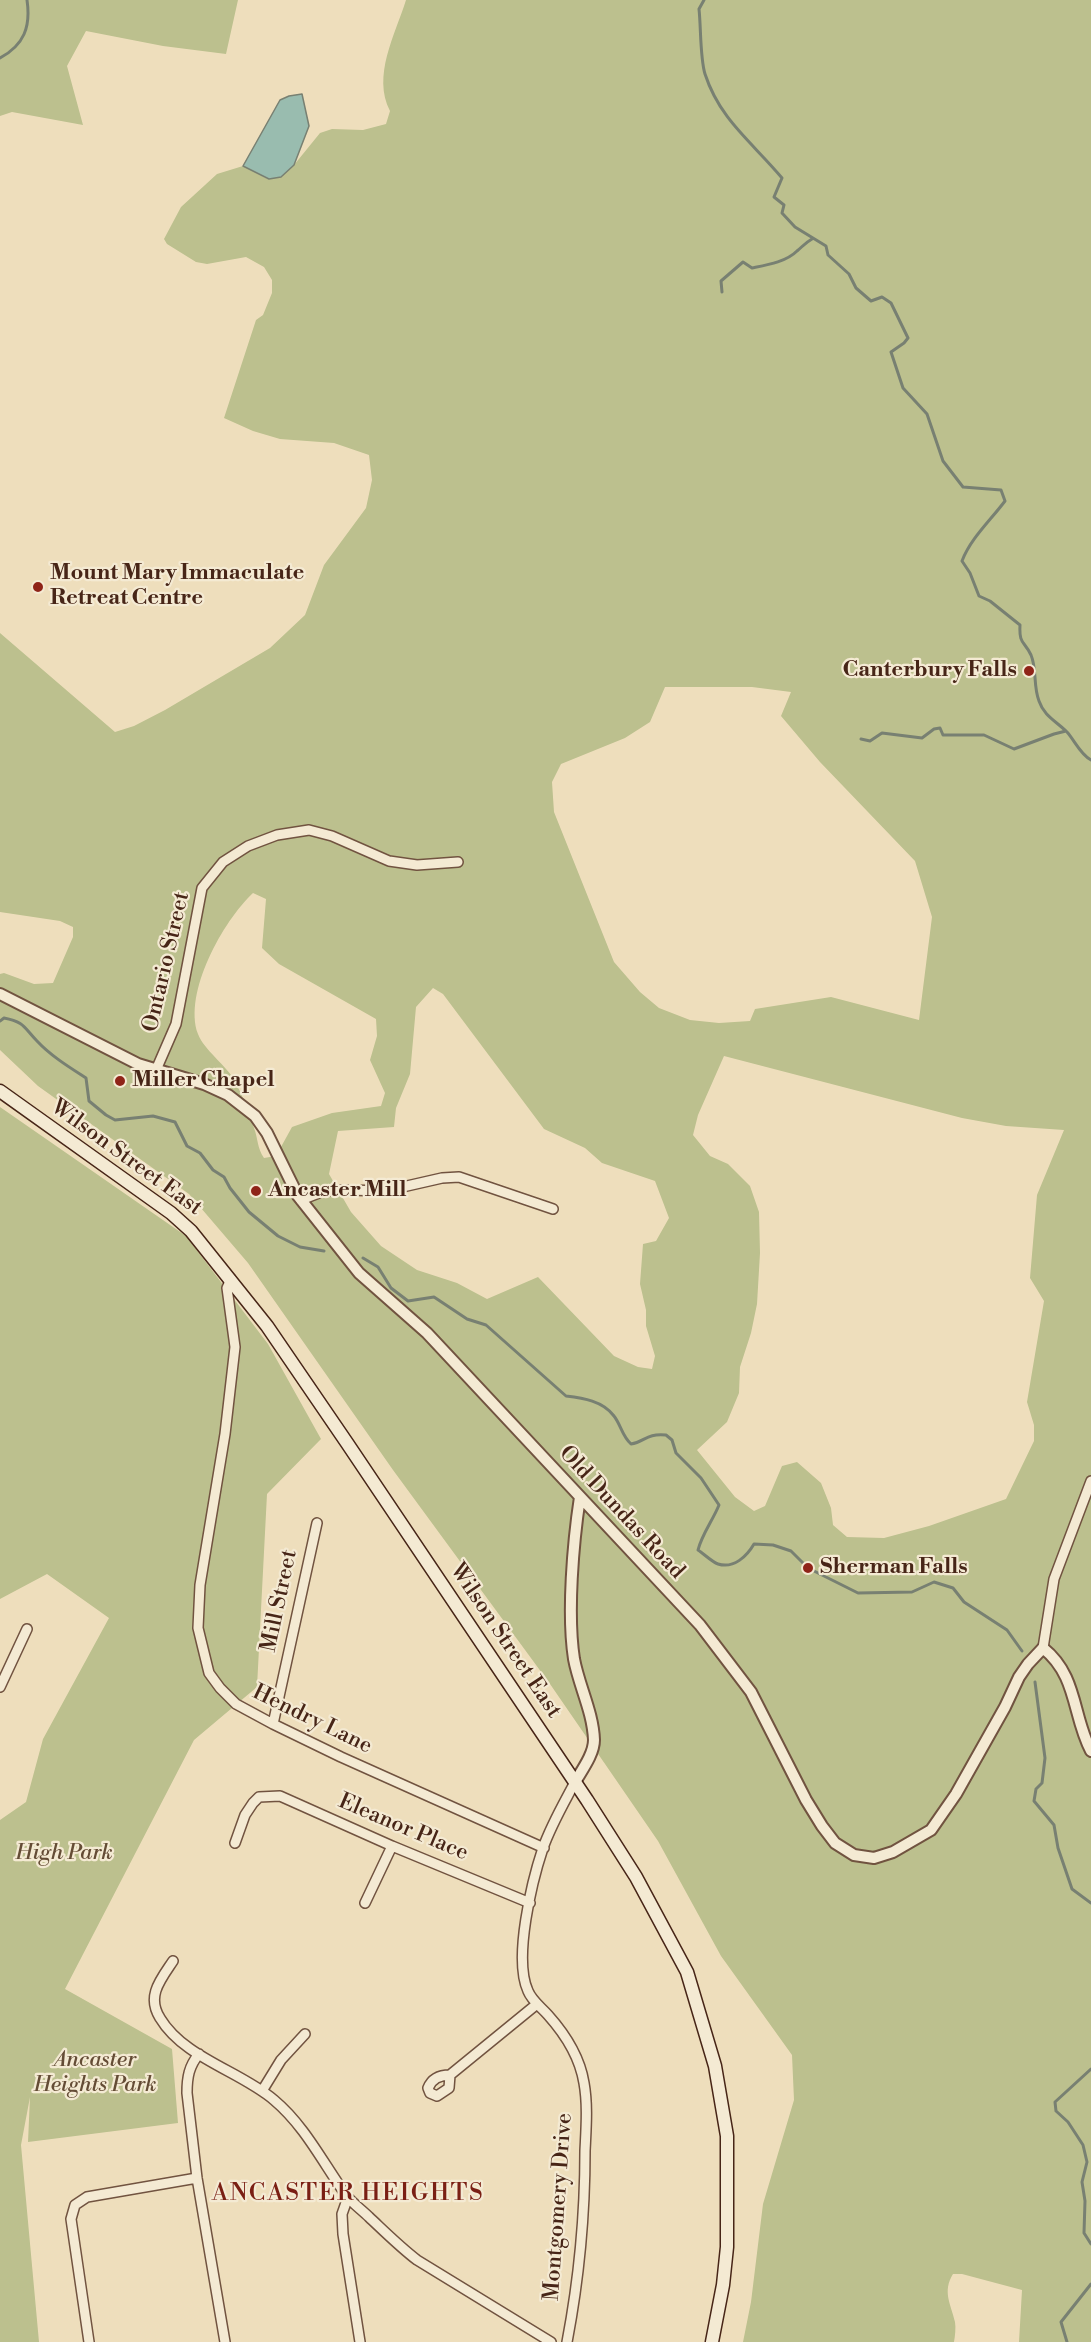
<!DOCTYPE html>
<style>
body{margin:0}
canvas{display:block;background:#eedebc}
</style>
<canvas width="1091" height="2342"></canvas>
<script>
const context = document.querySelector('canvas').getContext('2d');
context.lineJoin = 'round';
function fillPath(path, color) {
  context.fillStyle = color;
  context.fill(path, 'evenodd');
}
function strokePath(path, color, width, dash) {
  context.strokeStyle = color;
  context.lineWidth = width;
  context.lineCap = dash ? 'butt' : 'round';
  context.setLineDash(dash || []);
  context.stroke(path);
}
function drawText(font, color, halo, rows, align = 'center') {
  context.font = font + ' "Libre Bodoni",serif';
  context.lineWidth = 4.5;
  context.setLineDash([]);
  context.textBaseline = 'middle';
  context.strokeStyle = halo;
  context.fillStyle = color;
  for (const [text, x, y, turn = 0] of rows) {
    context.save();
    context.translate(x, y);
    context.rotate((+turn || 0) * Math.PI / 180);
    context.textAlign = isNaN(turn) ? turn : align;
    if (halo) context.strokeText(text, 0, 0);
    context.fillText(text, 0, 0);
    context.restore();
  }
}
fillPath(new Path2D(`
 M0 0H238L226 54 163 46 86 31 67 66 83 125 12 112 0 116Z
 M406 0H1091V2342H1019L1022 2290 962 2274H953C942 2292 951 2304 955 2322 956 2328 955 2336 954 2342H743L751 2302 763 2204 794 2100 792 2055 721 1956 658 1841 550 1684 393 1470 248 1263 189 1194 38 1086 0 1050V974L4 973 34 984 53 983 73 937V927L60 921 0 912V633L115 732 134 726 165 710 270 648 305 615 324 565 366 508 372 480 369 455 334 443 280 439 253 431 224 418 256 320 263 315 272 293V280L264 267 246 257 207 264 196 262 167 244 164 239 181 207 217 174 243 166 268 179 294 165 320 133 332 129 363 130 386 124 390 111C372 76 395 35 406 0ZM665 687H752L791 692 781 716 820 762 915 861 932 917 919 1020 831 997 755 1009 750 1021 719 1023 690 1020 659 1008 640 992 614 962 554 812 552 782 561 764 625 738 650 722ZM253 893 266 899 262 948 279 964 376 1019 377 1036 370 1060 385 1093 381 1106 332 1113 292 1127 276 1156 264 1158C257 1148 258 1138 254 1128 249 1112 242 1095 235 1081 226 1065 204 1050 198 1034 183 993 223 921 253 893ZM433 988 443 994 544 1129 585 1148 602 1163 655 1181 669 1218 656 1241 643 1244 640 1284 646 1310V1326L655 1356 652 1369 638 1367 614 1356 538 1277 487 1299 457 1283 417 1270 381 1246 351 1212 329 1174 338 1131 394 1127 396 1108 410 1074 416 1007ZM724 1056 962 1118 1006 1126 1064 1130 1037 1195 1030 1278 1044 1301 1027 1402 1034 1425V1441L1006 1499 929 1526 884 1538 847 1537 833 1525 831 1508 821 1483 797 1462 782 1466 765 1506 754 1511 735 1497 697 1450 727 1422 739 1393 740 1367 751 1333 757 1304 760 1253 759 1212 750 1186 728 1164 710 1156 693 1135 698 1115Z
 M0 1107 186 1236 268 1344 321 1439 267 1494 257 1687 194 1740 65 1989 172 2049 178 2123 28 2142 30 2097 21 2145 39 2342H0V1820L26 1802 43 1739 109 1618 47 1574 0 1599Z`), '#bcc08e');
const water = new Path2D(`
 M302 94 309 126 294 165 281 177 269 179 243 166 280 100 289 96Z`);
fillPath(water, '#99bcaf');
strokePath(water, '#788072', 1.5);
strokePath(new Path2D(`
 M704 0 699 9C701 27 700 58 705 74 720 120 752 142 782 178L774 197 784 205 782 213 795 227 826 246 828 255 849 274 856 288 871 301 882 297 891 303 908 338 904 343 891 352 903 388 927 414 943 461 963 487 1001 490 1005 501C990 521 971 538 962 561L970 573 979 596 990 601 1020 625C1019 645 1024 640 1031 655 1037 669 1033 686 1039 701 1044 716 1056 721 1067 732 1075 741 1080 754 1091 760
 M0 58C24 45 31 27 27 0
 M722 292 721 281 743 262 752 268C767 265 786 262 797 251 803 246 805 243 812 239
 M861 739 870 741 882 733 922 738 934 729 940 728 943 735H984L1014 749 1054 734 1066 731
 M0 1021 4 1018C25 1022 24 1028 37 1041 51 1056 69 1067 86 1078L89 1101 106 1115 115 1120 153 1116 175 1122 187 1146 200 1153 213 1170 224 1177 230 1188 249 1212 278 1236 300 1247 324 1251
 M363 1258 378 1267 391 1288 408 1301 434 1297 467 1319 486 1325 566 1396C583 1398 603 1401 614 1416 621 1425 622 1436 631 1444 645 1442 646 1433 666 1435L672 1440 676 1453 701 1478 719 1505C713 1520 702 1534 698 1550 704 1554 712 1562 718 1564 734 1569 747 1556 754 1544L773 1545 791 1551 808 1568 858 1593 912 1592 934 1582 953 1588 964 1602 1007 1630 1022 1651
 M1035 1682 1045 1758 1042 1783 1036 1789 1034 1801 1054 1825 1058 1848 1072 1889 1091 1903
 M1091 2069 1055 2102 1056 2111 1068 2122 1083 2145 1087 2162 1082 2182 1085 2201 1084 2233 1091 2244
 M1067 2342 1061 2322 1091 2284`), '#788072', 3);
const minor = new Path2D(`
 M156 1070 176 1024 202 888 223 862 248 846 277 835 309 830 332 836 389 861 417 865 458 862
 M301 1200 324 1191 347 1190 385 1191 442 1178 459 1177 553 1209
 M231 1279 227 1288 235 1347 225 1434 200 1585 198 1628 209 1673 220 1688 236 1704 273 1724 341 1757 544 1848
 M1043 1648 1054 1579 1091 1481
 M0 1687 27 1629
 M273 1724 317 1523
 M235 1843 245 1815 253 1803 259 1797 280 1796 392 1846 530 1903
 M365 1903 392 1846
 M173 1961C161 1979 146 1996 160 2018 184 2058 240 2071 274 2100 305 2126 323 2163 346 2195 352 2203 362 2210 369 2217 385 2232 400 2247 417 2260L551 2342
 M199 2054C189 2066 187 2077 187 2093L197 2178 225 2342
 M450 2075 449 2088 437 2096 430 2093 428 2088C432 2078 440 2075 450 2075L537 2004
 M262 2091 281 2060 305 2034
 M348 2197 342 2214 343 2234 360 2342
 M89 2342 71 2219 75 2205 87 2197 197 2178
 M567 2342C579 2279 585 2215 585 2151 586 2129 588 2105 584 2083 580 2058 565 2034 548 2015 541 2007 532 2001 528 1991 513 1959 532 1881 543 1848 551 1825 564 1803 575 1782`);
const tertiary = new Path2D(`
 M0 994 138 1064 204 1084 228 1095 255 1116 267 1133 298 1196 359 1273 427 1333 700 1625 751 1692 806 1800 822 1826 835 1843 854 1855 874 1858 893 1852 931 1830 956 1794 1005 1707 1019 1677 1028 1664 1043 1648C1078 1676 1072 1715 1091 1751
 M575 1782C582 1770 594 1754 594 1740 593 1712 579 1686 574 1659 567 1614 573 1543 580 1497`);
const secondary = new Path2D(`
 M0 1091 171 1213 191 1231 267 1326 347 1443 587 1800 636 1877 687 1972 715 2066 727 2136V2247L723 2285 712 2342`);
strokePath(minor, '#715340', 12);
strokePath(tertiary, '#715340', 14);
strokePath(secondary, '#472517', 15);
strokePath(minor, '#f4ead3', 9);
strokePath(tertiary, '#f4ead3', 10);
strokePath(secondary, '#f4ead3', 12);
for (const [x, y, r, color] of [
 [38,587,6,"#8f2418"],
 [1029,671,6,"#8f2418"],
 [120,1081,6,"#8f2418"],
 [256,1191,6,"#8f2418"],
 [808,1568,6,"#8f2418"]
]) {
  const dot = new Path2D();
  dot.arc(x, y, r, 0, 2 * Math.PI);
  context.fillStyle = color;
  context.fill(dot);
  strokePath(dot, '#f4ead3', 2);
}
drawText('bold 22px', '#472517', '#f4ead3', [
 ["Mount Mary Immaculate",50,574],
 ["Retreat Centre",50,599],
 ["Canterbury Falls",1017,671,"right"],
 ["Miller Chapel",132,1081],
 ["Ancaster Mill",268,1191],
 ["Sherman Falls",820,1568]
], 'left');
drawText('22px', '#472517', '#f4ead3', [
 ["Ontario Street",167,962,-77],
 ["Wilson Street East",126,1158,36],
 ["Old Dundas Road",621,1513,47],
 ["Mill Street",280,1601,-78],
 ["Wilson Street East",505,1641,56],
 ["Hendry Lane",312,1720,26],
 ["Eleanor Place",403,1828,23],
 ["Montgomery Drive",559,2207,-86]
]);
drawText('italic 22px', '#644c35', '#f4ead3', [
 ["High Park",64,1854],
 ["Ancaster",95,2061],
 ["Heights Park",95,2086]
]);
context.letterSpacing = '1.5px';
drawText('24px', '#7a1f14', '#f4ead3', [
 ["ANCASTER HEIGHTS",348,2194]
]);
context.letterSpacing = '0px';
</script>
